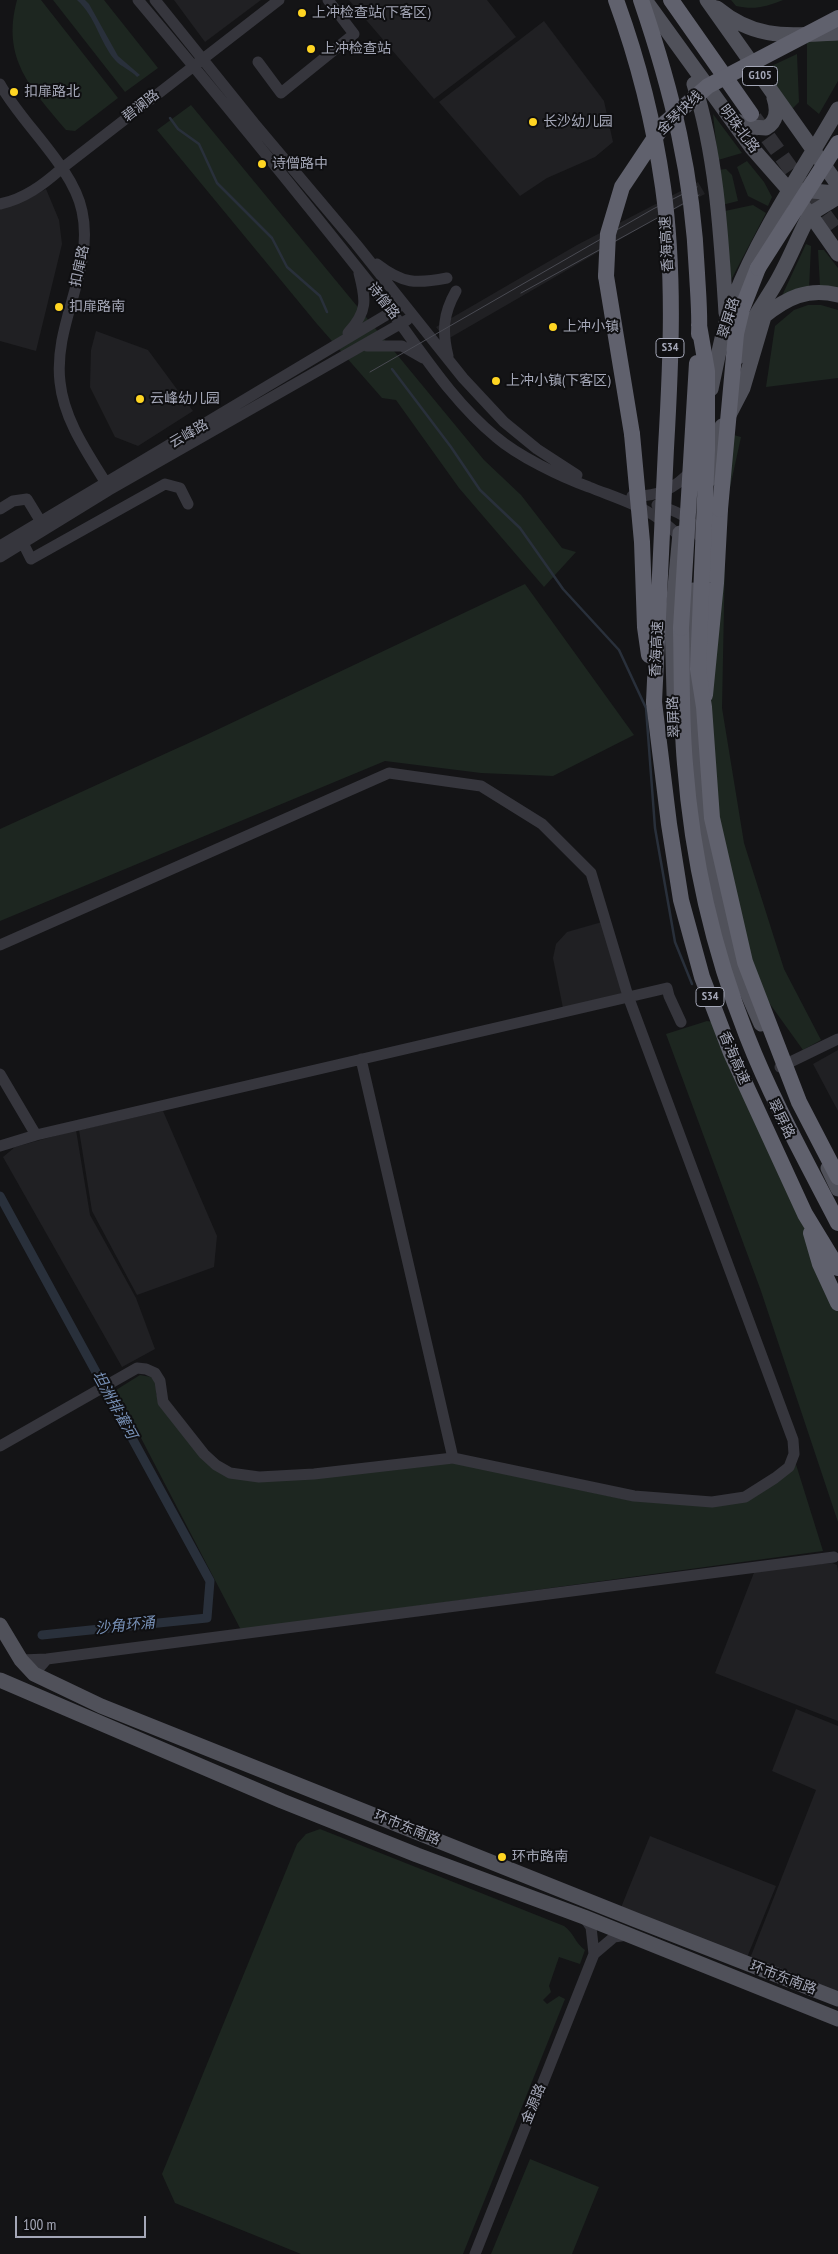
<!DOCTYPE html>
<meta charset="utf-8">
<style>
body{margin:0}
#map{position:relative;width:838px;height:2254px;overflow:hidden;background:#141416;font-family:"PT Sans Narrow",sans-serif}
canvas{display:block}
.scale{position:absolute;left:15px;top:2216px;width:131px;height:22px;box-sizing:border-box;border:2px solid #a4a7b7;border-top:0;padding-left:6px;font-size:15px;line-height:18px;white-space:nowrap;color:#a4a7b7;-webkit-text-stroke:4px #0f0f11;paint-order:stroke}
</style>
<div id="map">
<canvas width="838" height="2254"></canvas>
<div class="scale">100 m</div>
</div>
<script>
const context = document.querySelector('canvas').getContext('2d');
context.lineJoin = 'round';
function fillPath(path, color) {
  context.fillStyle = color;
  context.fill(path, 'evenodd');
}
function strokePath(path, color, width, dash) {
  context.strokeStyle = color;
  context.lineWidth = width;
  context.lineCap = dash ? 'butt' : 'round';
  context.setLineDash(dash || []);
  context.stroke(path);
}
function drawText(font, color, halo, rows, align = 'center') {
  context.font = font + ' "PT Sans Narrow","Noto Sans SC",sans-serif';
  context.lineWidth = 4;
  context.setLineDash([]);
  context.textBaseline = 'middle';
  context.strokeStyle = halo;
  context.fillStyle = color;
  for (const [text, x, y, turn = 0] of rows) {
    context.save();
    context.translate(x, y);
    context.rotate((+turn || 0) * Math.PI / 180);
    context.textAlign = isNaN(turn) ? turn : align;
    if (halo) context.strokeText(text, 0, 0);
    context.fillText(text, 0, 0);
    context.restore();
  }
}
fillPath(new Path2D(`
 M174 0H261L205 42Z
 M349 0H487L516 37 434 99Z
 M544 21 604 101 613 142 595 157 547 178 520 196 439 102Z
 M698 182 705 194 652 221 446 340 436 327 577 245Z
 M46 189 59 220 62 244 36 351 0 341V209L28 199Z
 M96 331 148 350 193 411 138 446 115 437 90 387 91 350Z
 M602 922 626 994 563 1008 553 958 556 944 567 932Z
 M838 1050V1111L813 1064Z
 M163 1111 217 1236 214 1267 137 1295 92 1211 79 1130Z
 M76 1130 90 1215 136 1298 155 1349 122 1367 3 1157 15 1147Z
 M832 1563 837 1565 838 1572V1721L715 1673 755 1570Z
 M796 1709 838 1726V1997L749 1961 816 1790 772 1771Z
 M650 1836 776 1886 746 1960 620 1910Z`), '#202023');
fillPath(new Path2D(`
 M17 0H41L118 98 75 131 66 130C31 88 1 59 17 0Z
 M53 0H104L158 68 125 92Z
 M731 0H783C766 7 754 10 736 6Z
 M807 36 838 38V81L819 114 807 104Z
 M797 54 799 102 791 110 765 69Z
 M191 105 484 460 521 495 562 548 576 552 544 587 459 488 396 400 382 398 317 324 157 130Z
 M713 114 742 153 718 160Z
 M747 161 764 182 772 197 768 206 748 196 737 167Z
 M726 169 732 175 738 201 722 205 718 170Z
 M753 205 766 213 731 280 725 211Z
 M806 244 811 246 809 289 780 300Z
 M818 250H824L838 268V291L820 287Z
 M808 305H821L838 310V378L766 387 775 326 794 310Z
 M730 434 741 437 726 506 722 708 744 843 784 969 821 1040 803 1050 747 972 711 823 700 694Z
 M525 584 634 735 553 776 481 773 385 761 0 921V829L204 736Z
 M707 1021 713 1022 838 1299V1522L761 1291 666 1034Z
 M140 1375 151 1377 156 1382V1394L230 1477 454 1463 633 1501H747L794 1458 823 1551 241 1630 116 1390Z
 M320 1829 564 1926C574 1933 575 1943 585 1950L580 1964 559 1957 549 1986 551 1992 543 2000 547 2004 559 1996 565 1999 463 2254H301L175 2203 162 2174 297 1844 306 1834Z
 M530 2159 599 2187 572 2254H491Z`), '#1d2620');
fillPath(new Path2D(`
 M77 0H85L89 4 118 56 140 75 137 77C131 70 121 67 115 60 99 41 96 17 77 0Z`), '#29303b');
strokePath(new Path2D(`
 M170 118 178 129 199 144 217 183 272 238 287 267 320 296 327 312
 M392 369 451 447 480 490 520 528 563 589 619 650 646 708 655 828 675 942 692 984`), '#29303b', 2.5);
strokePath(new Path2D(`
 M0 1196 210 1581 207 1618 42 1635`), '#29303b', 9);
strokePath(new Path2D(`
 M754 118 838 234`), '#313136', 16, [16, 8]);
strokePath(new Path2D(`
 M138 0C218 95 297 192 375 290 414 339 447 397 496 437 518 456 561 477 589 487 624 501 653 508 680 537
 M155 0 254 123 356 244 463 378 504 422 537 449 577 475
 M258 62 281 93 354 34 328 0
 M0 84C21 123 73 167 82 211 95 269 53 323 60 382 64 421 89 455 109 488
 M0 204C24 199 43 185 61 169L279 0
 M377 264C403 284 416 284 447 278
 M348 333C368 311 366 300 359 273
 M367 346H402L423 358
 M448 356C442 331 443 314 456 291
 M632 496C657 497 675 489 692 470
 M657 505C675 511 693 516 699 536
 M0 509 13 501 27 499 41 522
 M23 543 31 559 165 484 180 488 188 504
 M0 546 398 308
 M0 557 109 490 407 320
 M0 945 389 773 481 786 542 824 591 873 628 996 793 1440 794 1454 789 1467 775 1478 745 1497 712 1502 634 1496 453 1458 314 1474 259 1477 230 1473 216 1465 204 1454 163 1402 160 1381 155 1373 146 1369 137 1368 0 1446
 M361 1059 453 1458
 M780 1067 838 1039
 M0 1074 36 1135
 M0 1146 36 1135 667 988 669 996 681 1022
 M47 1659 834 1557
 M21 1660 47 1659 34 1674
 M584 1917 591 1927 594 1954
 M475 2254 594 1954 614 1937 627 1935`), '#36363d', 11);
strokePath(new Path2D(`
 M645 0 752 148 810 214 838 254
 M707 0 838 185
 M717 8C757 41 789 35 838 33
 M694 84C717 157 721 236 726 313
 M731 119 752 127 766 128C777 122 778 110 774 98
 M798 190 838 193
 M810 214 838 197
 M763 317C786 298 808 287 838 295
 M738 357C744 330 759 311 773 288 788 264 797 238 810 214
 M711 389C718 358 723 326 735 296 761 230 803 170 838 109
 M729 415 743 388 766 310
 M710 479 722 426
 M693 590 690 687 699 820 718 909 739 974 761 1024
 M675 730 672 620 680 533
 M828 1168 838 1189
 M0 1625 21 1660 34 1674 101 1706 636 1920 838 1999
 M0 1680 282 1801 417 1855 584 1917 838 2019`), '#50515a', 15);
strokePath(new Path2D(`
 M671 0 751 114
 M606 276 632 434
 M736 334 742 309 758 268
 M681 628C682 673 681 719 685 764 692 856 713 950 747 1036 772 1100 806 1161 838 1223
 M705 695 716 583 720 509
 M654 702 669 824 681 900 702 977 731 1053 805 1214 838 1268
 M811 1233 820 1264 838 1303`), '#60616d', 16);
strokePath(new Path2D(`
 M521 293 699 195
 M370 372 653 209 697 187`), '#494a52', 1);
strokePath(new Path2D(`
 M616 0C638 60 654 124 663 187 675 273 671 362 666 448 662 533 658 617 654 702
 M641 0C672 91 693 176 697 273 698 293 700 313 699 334
 M758 268 838 143
 M606 276 608 234 622 187 664 124 708 86 838 18
 M699 325 707 371V450L698 669 704 707 712 818 745 962 799 1102 838 1177
 M632 434 642 542 645 627 649 655
 M720 509 736 334
 M681 628 697 363`), '#60616d', 16);
for (const [x, y, r, color] of [
 [302,13,5,"#ffd522"],
 [311,49,5,"#ffd522"],
 [14,92,5,"#ffd522"],
 [533,122,5,"#ffd522"],
 [262,164,5,"#ffd522"],
 [59,307,5,"#ffd522"],
 [553,327,5,"#ffd522"],
 [496,381,5,"#ffd522"],
 [140,399,5,"#ffd522"],
 [502,1857,5,"#ffd522"]
]) {
  const dot = new Path2D();
  dot.arc(x, y, r, 0, 2 * Math.PI);
  context.fillStyle = color;
  context.fill(dot);
  strokePath(dot, '#0f0f11', 2);
}
for (const [x, y, w] of [
 [760,76,35],
 [670,348,28],
 [710,997,28]
]) {
  const box = new Path2D();
  box.roundRect(x - w / 2, y - 9.5, w, 19, 4);
  context.fillStyle = '#0f0f11';
  context.fill(box);
  strokePath(box, '#a4a7b7', 1);
}
drawText('bold 12px', '#a4a7b7', null, [
 ["G105",760,76],
 ["S34",670,348],
 ["S34",710,997]
]);
drawText('14px', '#a4a7b7', '#0f0f11', [
 ["上冲检查站(下客区)",312,13],
 ["上冲检查站",321,49],
 ["扣扉路北",24,92],
 ["长沙幼儿园",543,122],
 ["诗僧路中",272,164],
 ["扣扉路南",69,307],
 ["上冲小镇",563,327],
 ["上冲小镇(下客区)",506,381],
 ["云峰幼儿园",150,399],
 ["环市路南",512,1857]
], 'left');
drawText('14px', '#a4a7b7', '#0f0f11', [
 ["碧澜路",141,106,-38],
 ["金琴快线",680,113,-44],
 ["明珠北路",739,129,53],
 ["香海高速",667,244,-93],
 ["扣扉路",80,266,-78],
 ["诗僧路",383,301,52],
 ["翠屏路",729,318,-73],
 ["云峰路",189,434,-30],
 ["香海高速",657,649,-87],
 ["翠屏路",674,717,-93],
 ["香海高速",734,1058,67],
 ["翠屏路",781,1119,63],
 ["环市东南路",407,1828,22],
 ["环市东南路",783,1978,21],
 ["金源路",534,2104,-68]
]);
drawText('italic 15px', '#7790b6', '#0f0f11', [
 ["坦洲排灌河",114,1405,61],
 ["沙角环涌",125,1626,-6]
]);
</script>
